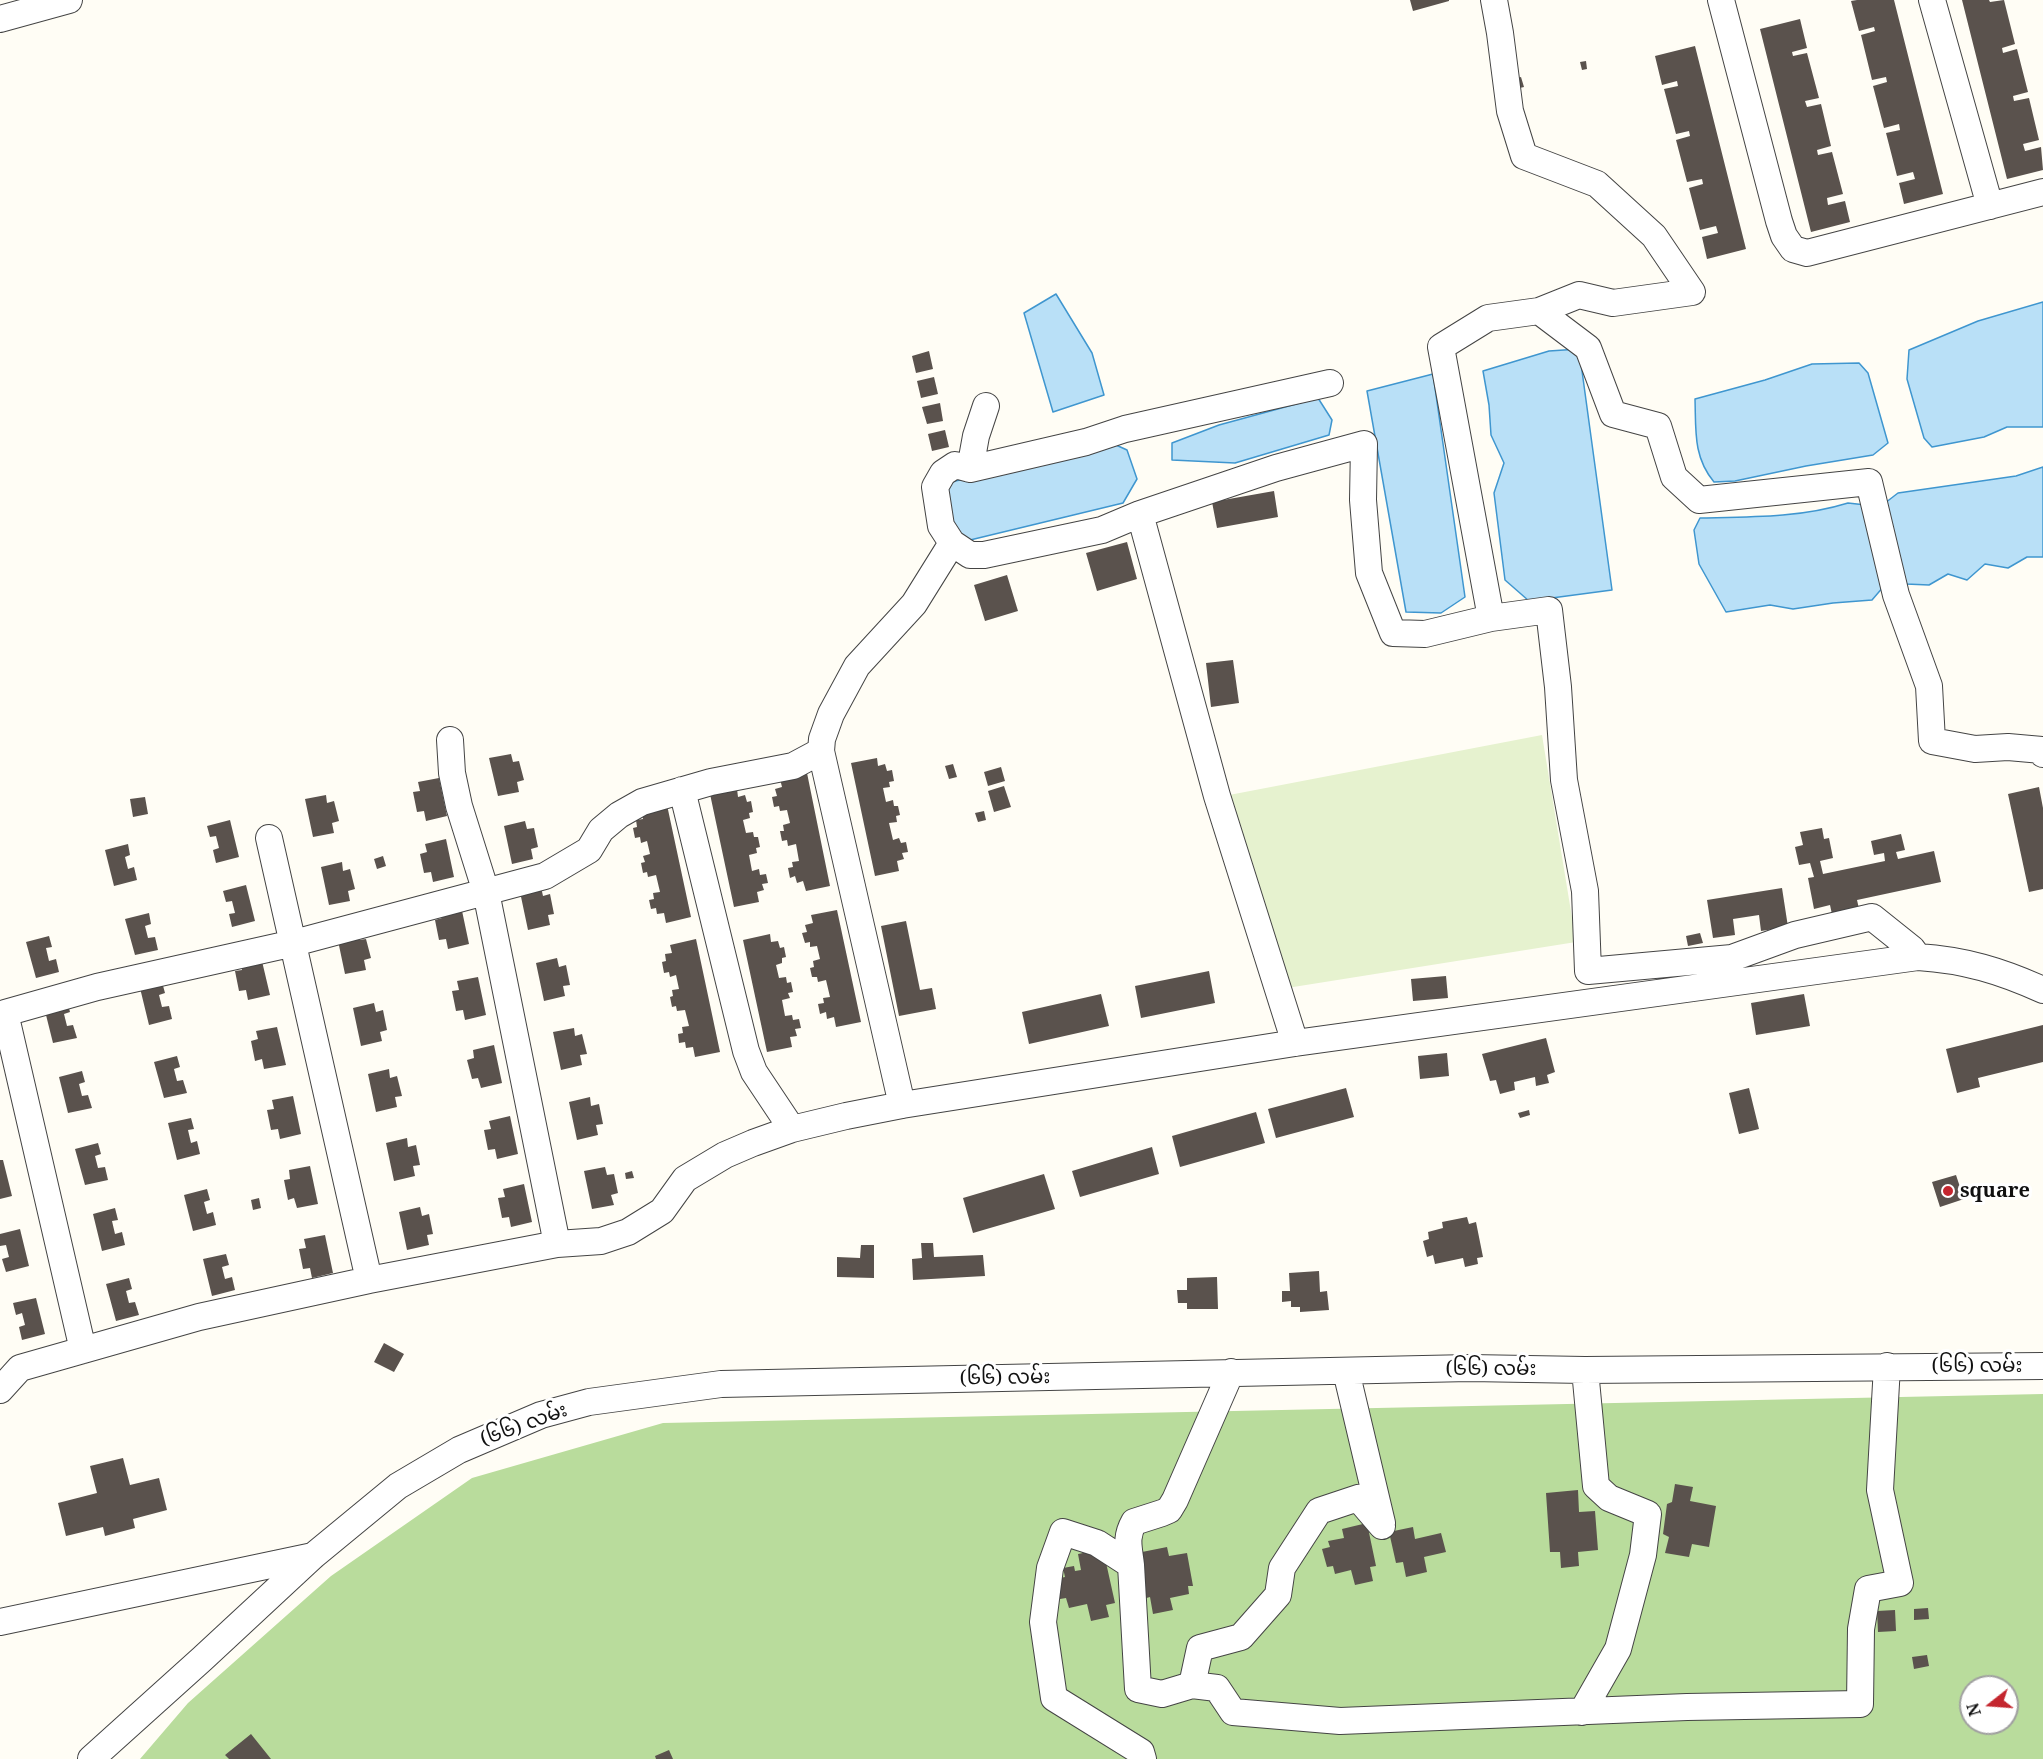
<!DOCTYPE html>
<meta charset="utf-8">
<style>
body{margin:0}
#map{position:relative;width:2043px;height:1759px;overflow:hidden;background:#fffdf5;font-family:"Noto Serif",serif}
canvas{display:block}
.north{position:absolute;left:1959px;top:1675px;width:60px;height:60px;box-sizing:border-box;background:#fff;border:2px solid #a0a0a0;border-radius:50%;rotate:253deg;font-size:16px;font-weight:700;line-height:24px;text-align:center;color:#111}
.north::after{content:'';display:block;margin:auto;width:21px;height:27px;background:#c4262e;clip-path:polygon(50% 0,100% 100%,50% 72%,0 100%)}
</style>
<div id="map">
<canvas width="2043" height="1759"></canvas>
<div class="north">N</div>
</div>
<script>
const context = document.querySelector('canvas').getContext('2d');
context.lineJoin = 'round';
function fillPath(path, color) {
  context.fillStyle = color;
  context.fill(path, 'evenodd');
}
function strokePath(path, color, width, dash) {
  context.strokeStyle = color;
  context.lineWidth = width;
  context.lineCap = dash ? 'butt' : 'round';
  context.setLineDash(dash || []);
  context.stroke(path);
}
function drawText(font, color, halo, rows, align = 'center') {
  context.font = font + ' "Noto Serif","Noto Sans Myanmar",serif';
  context.lineWidth = 6;
  context.setLineDash([]);
  context.textBaseline = 'middle';
  context.strokeStyle = halo;
  context.fillStyle = color;
  for (const [text, x, y, turn = 0] of rows) {
    context.save();
    context.translate(x, y);
    context.rotate((+turn || 0) * Math.PI / 180);
    context.textAlign = isNaN(turn) ? turn : align;
    if (halo) context.strokeText(text, 0, 0);
    context.fillText(text, 0, 0);
    context.restore();
  }
}
fillPath(new Path2D(`
 M2043 1394V1759H140L188 1703 331 1576 472 1478 663 1423ZM1971 1687H2007V1723H1971Z`), '#b9dc9c');
fillPath(new Path2D(`
 M1542 735 1576 942 1287 988 1224 796Z`), '#e6f2cf');
const water = new Path2D(`
 M1056 294 1092 353 1104 395 1053 412 1024 313Z
 M2043 302V427H2007L1984 437 1932 447 1924 438 1907 379 1909 350 1978 321Z
 M1579 349 1612 590 1529 601 1505 580 1494 493 1504 463 1491 435 1489 405 1483 371 1549 351Z
 M1859 363 1868 373 1888 443 1873 455 1806 466 1735 481 1714 482C1693 457 1696 430 1695 399L1765 380 1812 364Z
 M1433 374 1465 597 1441 613 1406 612 1367 391Z
 M1318 398 1332 420 1329 435 1235 463 1172 460V443L1219 425Z
 M1116 445 1127 450 1137 479 1123 503 966 541 951 524 944 497 951 482Z
 M2043 467V557H2027L2008 568 1985 564 1967 580 1948 574 1929 585 1906 584 1885 503 1898 493 2016 476Z
 M1848 503 1866 505 1884 586 1872 600 1833 603 1793 609 1770 605 1726 612 1699 564 1694 530 1700 518C1749 517 1800 518 1848 503Z`);
fillPath(water, '#b9e0f7');
strokePath(water, '#3f96cf', 1.5);
fillPath(new Path2D(`
 M1410 0H1449V1L1413 11Z
 M1857 0H1894L1943 194 1904 204 1899 183 1915 179 1913 172 1897 176 1886 133 1900 130 1899 124 1884 128 1873 86 1887 82 1886 77 1872 80 1861 35 1875 31 1874 27 1859 31 1851 1Z
 M1962 0H1989L1990 2 2004 0 2015 44 2002 48 2003 53 2017 49 2028 92 2013 96 2014 101 2029 98 2039 140 2023 144 2025 151 2041 147 2043 170 2007 179Z
 M1800 19 1807 48 1792 52 1793 56 1807 53 1819 98 1805 101 1807 107 1821 104 1831 146 1817 150 1818 155 1832 152 1843 194 1827 198 1828 205 1845 201 1850 222 1811 232 1760 29Z
 M1695 46 1746 249 1707 259 1702 237 1718 233 1716 226 1700 230 1689 188 1703 184 1702 179 1687 182 1676 140 1690 136 1689 131 1676 134 1664 89 1678 86 1677 81 1662 85 1655 56Z
 M1586 61 1587 69 1582 70 1580 62Z
 M1521 77 1524 87 1511 90 1509 80Z
 M929 351 933 369 916 373 912 356Z
 M934 377 938 394 921 398 917 381Z
 M940 403 943 421 927 424 922 407Z
 M945 430 949 447 932 451 928 434Z
 M1274 491 1278 517 1217 528 1212 502Z
 M1127 542 1137 579 1097 591 1086 553Z
 M1007 575 1018 611 985 621 974 585Z
 M1233 660 1239 703 1211 707 1206 663Z
 M511 754 513 762 519 761 524 780 517 782 519 792 498 796 489 758Z
 M877 758 878 766 885 764 887 771 892 770 894 781 889 782 890 787 883 788 886 802 893 800 894 806H898L900 815 896 816 897 822 889 823 893 840 899 838 901 843 906 842 908 852 902 853 904 859 897 861 899 871 875 876 851 763Z
 M953 764 957 777 949 779 945 766Z
 M1001 767 1005 781 988 786 984 772Z
 M807 773 830 886 806 891 803 881 797 883 795 876 790 878 788 868 793 867 792 862 799 861 796 844 788 846 787 840 782 841 780 831H784L783 825 790 823 787 810 780 811 779 806 774 807 772 797 777 796 775 789 782 787 780 779Z
 M439 778 447 816 426 821 424 811 417 812 413 792 420 791 418 782Z
 M1004 786 1011 807 994 812 988 791Z
 M2039 787 2043 808V889L2029 892 2008 794Z
 M737 789 738 797 745 795 747 802 751 801 753 812 749 813 750 818 743 820 746 833 753 832 754 837H758L760 847 756 848 757 853 749 855 752 871 759 869 760 875 766 874 768 883 762 884 764 890 757 892 759 902 734 907 710 794Z
 M326 795 327 803 334 801 339 821 332 823 334 833 313 837 305 799Z
 M145 797 148 814 133 817 130 799Z
 M667 805 691 917 666 923 664 913 657 914 656 908 651 909 649 900 654 899 653 893 660 892 656 875 648 877 647 872 643 873 641 863 645 862 643 856 650 854 647 841 641 843 640 837 635 838 633 828 637 827 636 820 643 819 641 810Z
 M984 811 986 820 978 822 975 813Z
 M230 820 239 857 216 863 213 850 219 848 216 836 210 837 207 826Z
 M525 821 527 829 534 828 538 847 531 849 533 859 512 864 504 826Z
 M1822 828 1824 839 1829 838 1833 858 1820 861 1823 874 1885 861 1884 853 1874 855 1871 841 1901 834 1905 850 1896 852 1898 859 1934 851 1941 882 1857 900 1860 913 1833 919 1830 905 1814 909 1808 878 1814 877 1810 863 1799 865 1795 847 1803 845 1800 832Z
 M446 839 454 877 433 882 431 872 424 873 420 854 427 852 425 844Z
 M128 844 130 855 125 857 128 869 134 867 137 880 114 886 105 850Z
 M383 856 386 866 377 869 374 859Z
 M342 862 343 871 350 869 355 889 348 891 350 901 329 905 321 867Z
 M246 885 255 921 232 927 229 914 235 913 232 901 226 902 223 891Z
 M541 887 543 896 550 894 554 914 548 915 550 925 528 930 520 892Z
 M1782 888 1788 927 1761 931 1759 915 1733 919 1735 935 1713 938 1707 900Z
 M461 906 469 944 448 949 446 939 439 940 435 920 442 918 440 910Z
 M837 910 861 1022 836 1027 834 1017 827 1019 826 1012 820 1014 818 1004 824 1003 823 998 830 997 826 980 818 982 817 977H812L810 968 814 967 813 961 820 959 817 946 810 947V942L805 943 802 933 807 932 805 925 813 923 811 915Z
 M149 913 151 924 145 926 148 938 155 937 158 950 135 955 125 919Z
 M906 921 920 990 932 988 936 1009 899 1016 881 926Z
 M358 932 359 940 366 939 371 958 364 960 366 970 345 974 337 936Z
 M1700 933 1703 943 1688 946 1686 936Z
 M770 934 771 942 778 941 780 948 784 947 786 957 782 958V963L776 965 779 978 786 977 787 983 791 982 793 992 788 993 790 998 782 1000 785 1016 792 1015 793 1020 799 1019 801 1028 795 1029 797 1036 790 1037 792 1047 767 1052 743 940Z
 M49 936 52 947 46 948 49 961 56 959 59 972 36 978 26 942Z
 M696 939 720 1052 695 1057 693 1047 686 1048 685 1042 679 1043 678 1034 683 1033 682 1027 689 1026 685 1010 677 1011 676 1006 672 1007 670 997 673 996 672 990 679 989 676 975 670 977 669 972 664 973 662 962 666 961 665 954 672 953 670 945Z
 M261 957 270 995 248 1000 246 990 239 991 235 971 242 970 241 962Z
 M557 958 559 967 566 965 570 985 563 986 565 996 544 1001 536 963Z
 M1209 971 1215 1003 1141 1018 1135 986Z
 M1446 976 1448 998 1413 1001 1411 979Z
 M478 977 486 1015 465 1020 463 1010 456 1011 452 991 459 990 457 981Z
 M162 982 165 993 159 995 162 1007 169 1006 172 1019 149 1025 140 988Z
 M1101 994 1109 1026 1029 1044 1022 1012Z
 M1804 994 1810 1026 1756 1035 1751 1003Z
 M67 1001 70 1012 64 1014 67 1026 73 1025 77 1038 53 1043 44 1007Z
 M374 1003 376 1012 383 1010 387 1030 380 1032 382 1041 361 1046 353 1008Z
 M2043 1025V1062L1978 1078 1980 1087 1957 1093 1946 1049Z
 M277 1027 286 1065 264 1069 262 1059 255 1061 251 1041 258 1039 256 1031Z
 M574 1028 575 1036 582 1034 587 1054 580 1055 582 1065 561 1070 553 1032Z
 M1546 1038 1555 1072 1547 1075 1549 1083 1536 1086 1535 1077 1514 1082 1515 1090 1500 1094 1496 1080 1490 1081 1482 1054Z
 M494 1045 502 1083 481 1088 478 1078 472 1079 467 1060 474 1058 473 1050Z
 M1447 1053 1449 1076 1420 1079 1418 1056Z
 M177 1056 180 1067 174 1069 177 1081 183 1080 187 1093 164 1098 154 1062Z
 M389 1069 390 1078 397 1076 402 1096 395 1097 397 1107 376 1112 368 1074Z
 M82 1071 85 1082 79 1084 82 1096 88 1095 92 1108 68 1113 59 1077Z
 M1346 1088 1354 1117 1276 1138 1268 1109Z
 M1749 1088 1759 1129 1739 1134 1729 1093Z
 M293 1096 301 1134 280 1139 278 1129 271 1130 267 1110 274 1109 272 1100Z
 M590 1097 591 1106 599 1104 603 1124 596 1125 598 1135 577 1140 569 1102Z
 M1529 1110 1530 1115 1520 1118 1518 1113Z
 M1256 1112 1265 1143 1180 1167 1172 1136Z
 M510 1116 518 1154 497 1159 495 1149 488 1150 484 1130 491 1129 489 1121Z
 M191 1118 194 1129 188 1130 191 1143 197 1141 200 1154 177 1160 168 1123Z
 M407 1138 408 1147 416 1145 420 1165 413 1166 415 1176 394 1181 386 1143Z
 M98 1143 101 1154 95 1156 98 1168 105 1167 108 1180 85 1185 75 1149Z
 M1152 1147 1159 1174 1080 1197 1072 1171Z
 M0 1160H3L12 1196 0 1199Z
 M310 1166 318 1204 297 1208 294 1198 288 1200 284 1180 290 1179 289 1170Z
 M605 1167 607 1175 614 1174 618 1193 611 1195 614 1205 592 1209 584 1171Z
 M632 1171 634 1178 626 1179 625 1173Z
 M1044 1174 1055 1209 973 1233 963 1198Z
 M1956 1175 1964 1199 1940 1207 1932 1182Z
 M524 1184 532 1222 511 1227 509 1217 502 1218 498 1198 505 1197 503 1189Z
 M207 1189 210 1200 204 1202 207 1214 213 1212 216 1225 193 1231 184 1195Z
 M259 1198 261 1208 253 1210 251 1200Z
 M420 1207 422 1216 429 1214 433 1234 427 1235 429 1245 407 1250 399 1212Z
 M115 1208 118 1220 112 1221 115 1234 122 1232 125 1245 102 1251 93 1214Z
 M1467 1217 1469 1224 1476 1222 1483 1257 1477 1258 1478 1264 1465 1267 1463 1258 1435 1264 1433 1255 1427 1257 1423 1241 1429 1239 1428 1232 1443 1228 1442 1222Z
 M20 1229 29 1266 6 1272 2 1259 9 1257 6 1245 0 1246V1234Z
 M325 1235 333 1273 312 1278 310 1268 303 1269 299 1249 306 1248 304 1239Z
 M921 1243H933L934 1257 983 1255 985 1276 913 1280 912 1259 922 1258Z
 M861 1245H874V1278L837 1277V1257L860 1258Z
 M226 1254 229 1265 222 1267 225 1279 232 1277 235 1290 212 1296 203 1259Z
 M1319 1271 1320 1292 1327 1291 1329 1310 1300 1312V1307H1291V1301L1282 1302V1291H1290L1289 1273Z
 M1217 1277 1218 1309H1187V1303H1178L1177 1290H1187V1278Z
 M129 1278 132 1289 126 1291 129 1303 135 1302 139 1315 116 1321 106 1284Z
 M36 1298 45 1334 22 1340 19 1327 25 1325 22 1313 16 1315 13 1303Z
 M384 1343 404 1354 394 1372 374 1362Z
 M123 1458 130 1485 159 1478 167 1510 133 1519 135 1528 105 1536 103 1527 66 1536 58 1503 97 1493 90 1466Z
 M1675 1484 1693 1487 1690 1501 1716 1506 1709 1547 1692 1544 1689 1557 1665 1553 1669 1537 1663 1534 1667 1504 1672 1502Z
 M1578 1490 1579 1512 1595 1511 1598 1550 1578 1552 1579 1566 1561 1568 1560 1552H1550L1546 1493Z
 M1367 1523 1376 1566 1370 1567 1373 1581 1355 1585 1351 1570 1335 1574 1333 1566 1327 1567 1322 1549 1330 1547 1328 1541 1344 1538 1342 1529Z
 M1413 1527 1415 1539 1441 1533 1446 1552 1424 1557 1427 1572 1406 1577 1403 1562 1396 1563 1389 1532Z
 M1167 1547 1169 1556 1187 1553 1193 1586H1188L1189 1594 1170 1598 1173 1610 1153 1614 1150 1597 1143 1599 1136 1563 1144 1561 1142 1552Z
 M1103 1549 1115 1603 1106 1605 1109 1617 1091 1621 1087 1604 1069 1608 1066 1598 1060 1599 1055 1579 1065 1577 1063 1568 1074 1566 1075 1571 1081 1570 1078 1554Z
 M1928 1608 1929 1619 1914 1620V1609Z
 M1895 1610 1896 1631 1878 1632 1877 1611Z
 M1927 1655 1929 1666 1914 1669 1912 1657Z
 M251 1734 271 1759H229L225 1755Z
 M669 1750 673 1759H656L655 1756Z`), '#5a524d');
const minor = new Path2D(`
 M1721 0 1779 221 1784 236 1793 249 1807 253 2043 192
 M1932 0 1990 206
 M0 19 69 0
 M1539 311 1588 348 1613 414 1658 426 1674 477 1699 500 1869 482 1896 595 1929 686 1932 741 1975 749 2008 747 2042 750 2043 754
 M1330 383 1125 429 1086 442 970 469 955 465 943 473 935 487 941 526 952 543 970 555H984L1102 530 1140 514 1276 468 1364 444 1363 500 1369 573 1393 633 1425 634 1491 618 1549 610 1558 687 1564 780 1585 891 1588 971 1732 958 1795 935 1872 917 1912 949 1918 957
 M970 469 976 436 986 406
 M1140 514 1217 796 1295 1043
 M1491 618 1441 347 1488 318 1539 311 1579 295 1613 303 1692 292 1654 236 1597 184 1524 156 1510 111 1500 33 1494 0
 M450 740 452 773 459 806 486 892 557 1244
 M821 751 902 1105
 M682 790 746 1051 754 1072 792 1129
 M269 838 369 1280
 M83 1350 5 1013 97 987 294 943 545 876 589 850 601 830 619 815 642 802 711 782 793 766 821 751 822 739 831 714 857 666 914 604 952 543
 M1346 1371 1382 1523
 M0 1390 20 1368 199 1317 369 1280 557 1244 601 1241 628 1232 662 1211 685 1179 725 1155 753 1143 792 1129 846 1116 902 1105 1295 1043 1918 957C1965 960 2001 971 2043 990
 M1131 1565C1129 1547 1125 1538 1134 1522L1162 1513 1169 1510 1175 1500 1231 1372
 M0 1622 313 1556
 M1192 1685 1200 1648 1241 1637 1278 1595 1282 1568 1319 1511 1358 1498 1382 1526
 M1582 1712 1618 1649 1643 1555 1648 1514 1609 1498 1596 1486 1585 1370
 M91 1759 202 1659 313 1556 398 1486 459 1450 541 1415 589 1402 721 1384 1470 1368 1585 1370 2043 1366
 M1143 1759 1141 1752 1054 1698 1043 1622 1050 1568 1063 1532 1097 1543 1131 1565 1138 1689 1162 1694 1192 1685 1217 1688 1233 1712 1340 1721 1687 1707 1860 1704 1861 1629 1868 1589 1900 1583 1880 1490 1887 1366`);
strokePath(minor, '#444', 28);
strokePath(minor, '#fff', 26);
for (const [x, y, r, color] of [
 [1948,1191,6,"#c4262e"]
]) {
  const dot = new Path2D();
  dot.arc(x, y, r, 0, 2 * Math.PI);
  context.fillStyle = color;
  context.fill(dot);
  strokePath(dot, '#fff', 2);
}
drawText('bold 20px', '#111', '#fff', [
 ["square",1960,1191]
], 'left');
drawText('20px', '#111', '#fff', [
 ["(၆၆) လမ်း",1977,1366],
 ["(၆၆) လမ်း",1491,1369],
 ["(၆၆) လမ်း",1005,1378,-1],
 ["(၆၆) လမ်း",524,1425,-20]
]);
</script>
